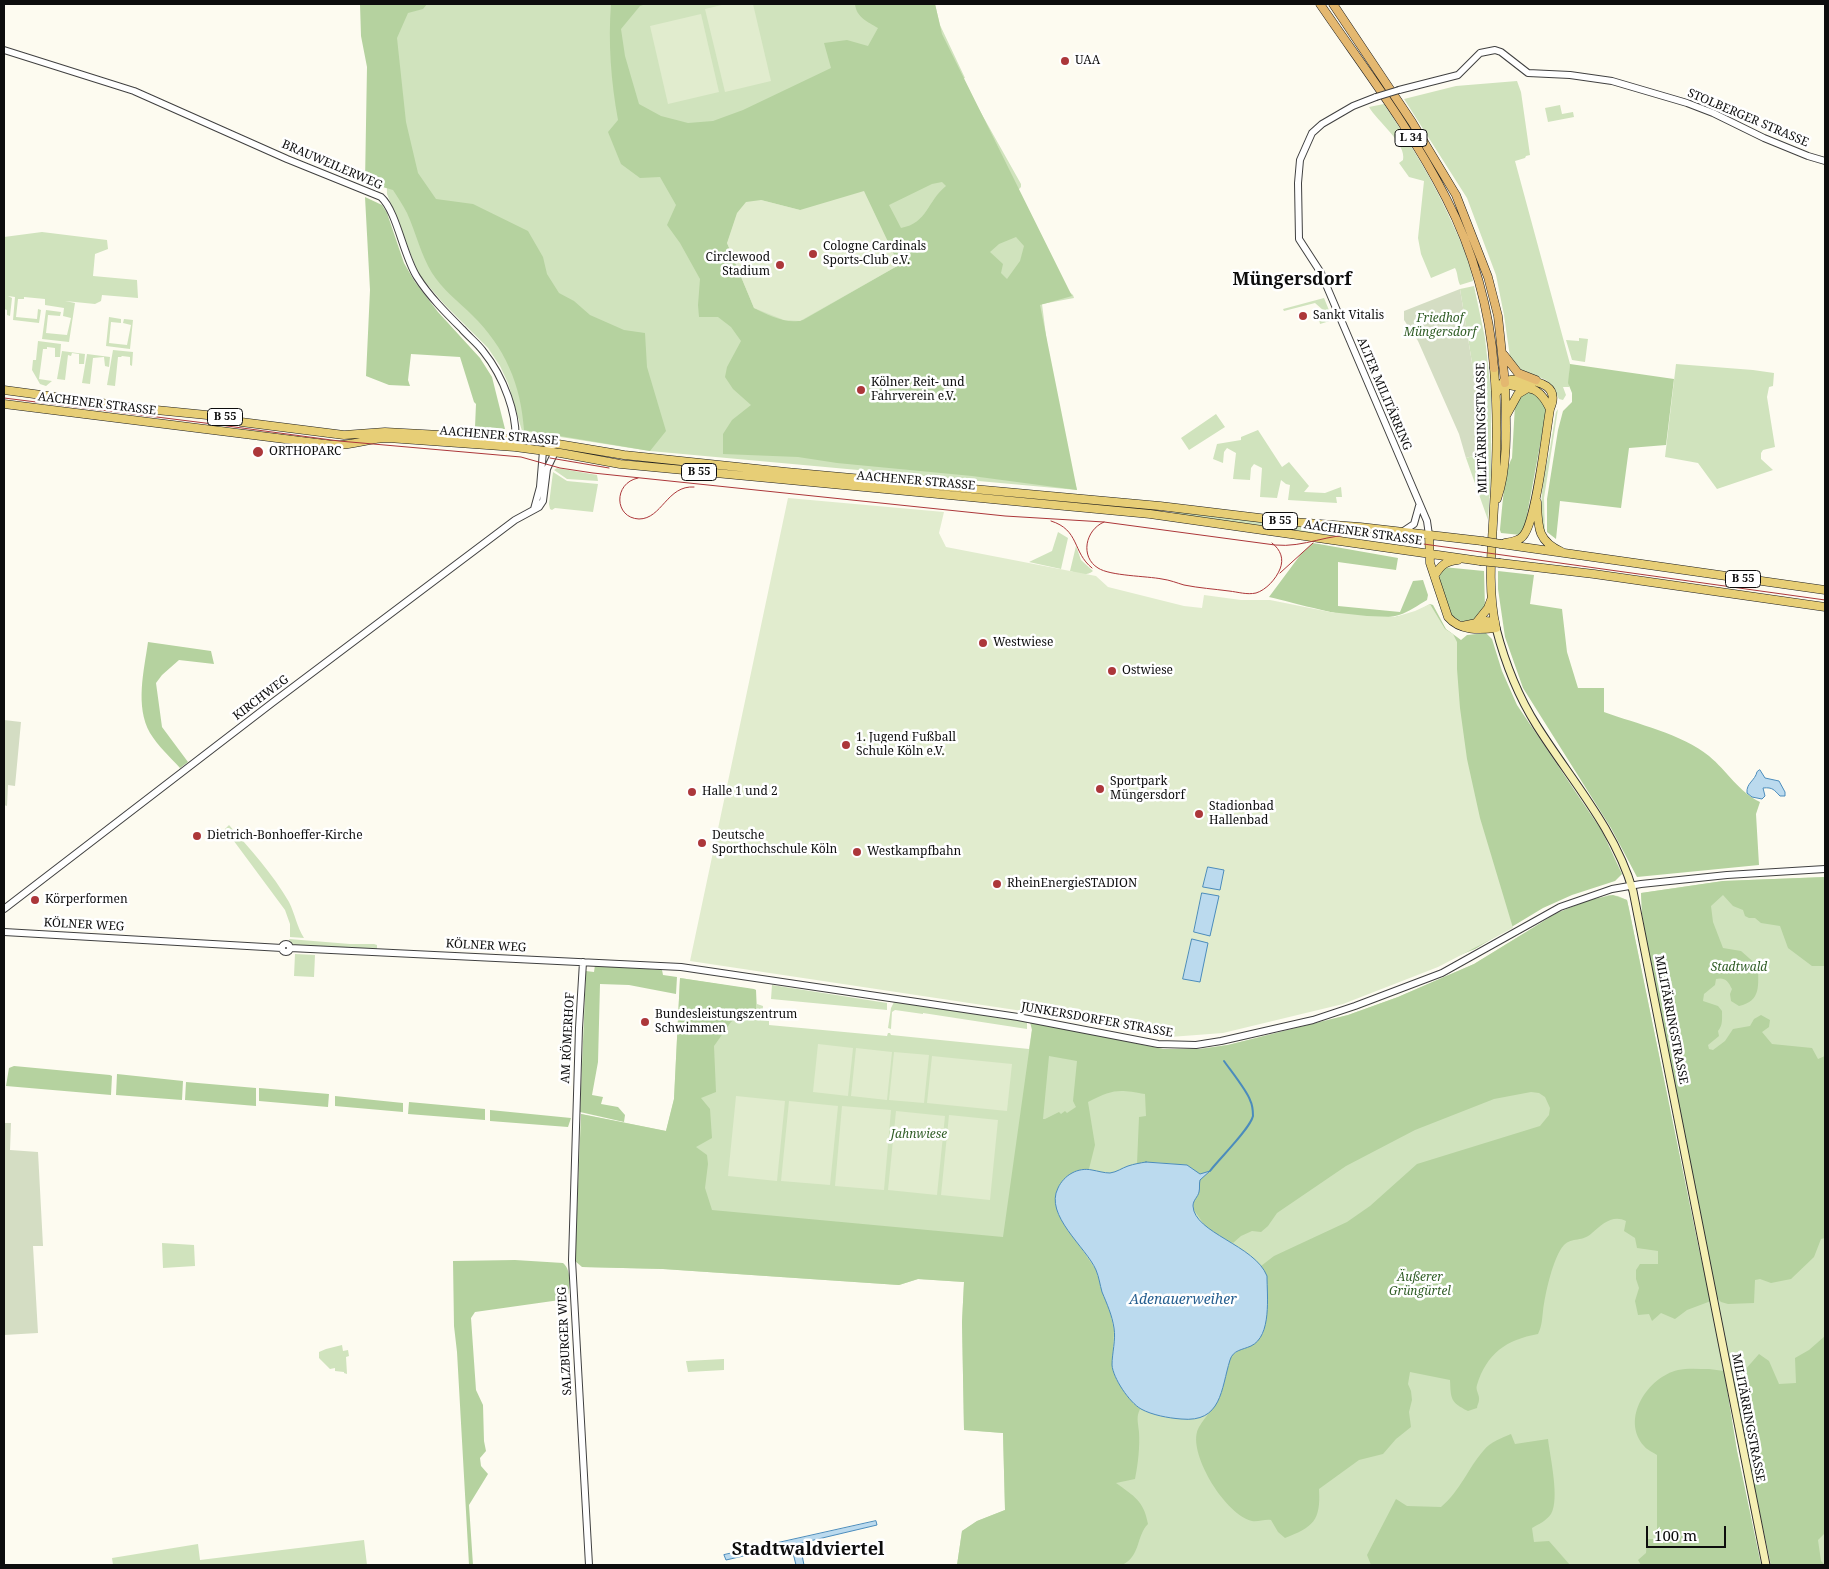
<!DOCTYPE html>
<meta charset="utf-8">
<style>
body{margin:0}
#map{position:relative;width:1829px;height:1569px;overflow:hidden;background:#fdfbf0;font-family:"Noto Serif",serif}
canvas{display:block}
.frame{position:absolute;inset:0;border:5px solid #0d0d0d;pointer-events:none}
.scale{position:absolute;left:1646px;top:1526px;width:80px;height:22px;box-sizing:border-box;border:2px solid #0d0d0d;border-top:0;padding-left:6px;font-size:15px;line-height:18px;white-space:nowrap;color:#0d0d0d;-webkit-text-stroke:4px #fff;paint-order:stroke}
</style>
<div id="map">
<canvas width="1829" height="1569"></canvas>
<div class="frame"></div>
<div class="scale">100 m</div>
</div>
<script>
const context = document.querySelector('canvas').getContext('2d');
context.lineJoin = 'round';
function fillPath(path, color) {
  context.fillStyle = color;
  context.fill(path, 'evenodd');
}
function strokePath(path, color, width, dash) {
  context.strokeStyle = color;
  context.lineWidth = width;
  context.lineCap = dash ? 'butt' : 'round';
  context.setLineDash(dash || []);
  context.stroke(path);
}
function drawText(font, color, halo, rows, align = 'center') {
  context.font = font + ' "Noto Serif",serif';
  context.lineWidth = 5;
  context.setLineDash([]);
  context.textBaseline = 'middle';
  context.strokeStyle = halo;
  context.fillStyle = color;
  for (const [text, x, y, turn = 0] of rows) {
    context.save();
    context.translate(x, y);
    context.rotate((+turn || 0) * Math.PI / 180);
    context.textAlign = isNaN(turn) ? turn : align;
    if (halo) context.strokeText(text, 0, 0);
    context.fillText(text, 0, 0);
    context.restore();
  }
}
fillPath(new Path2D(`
 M360 4H935L940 25 965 78 962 79 1021 184V187L1016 192 1065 288 1073 295 1074 298 1042 304 1049 359 1066 449 1077 490 650 451 522 431 508 383 500 366 488 348 444 304 419 275 387 194 384 77Z
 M1517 81 1521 92 1530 155 1526 156 1525 158 1515 161 1570 364 1569 387H1563L1566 395 1563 400 1559 399 1552 386 1546 380 1518 369 1510 357 1504 315 1496 275 1467 198 1404 99 1456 86Z
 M1384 104C1410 143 1435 183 1454 227 1462 244 1470 263 1473 281L1460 285C1457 279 1458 273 1455 268L1431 278 1421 254 1418 238 1424 181 1409 177 1399 163 1403 160C1407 144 1377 121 1369 107Z
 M1560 105 1562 114 1573 112 1574 117 1548 122 1545 108Z
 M42 232 107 240 108 249 95 254 93 276 137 280 138 298 102 295 101 301 95 304 65 301 75 303 69 342 42 339 46 310 61 312 60 316 48 315 46 333 67 335 71 318 63 316 64 308 45 305V299L24 297V299H18L16 317 37 319 38 309 41 310 39 323 13 320 15 297 8 296 12 298 10 316 7 315V310L4 309V237Z
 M1474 286 1485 338 1491 392V476L1488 520 1466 458 1483 453 1479 394 1473 369 1460 289Z
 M1324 298 1333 320 1320 324 1319 319 1324 314 1323 310 1315 303 1284 311 1283 309Z
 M109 317 121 319V323L111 322 109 343 127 345 131 325 123 323 124 319 133 320 130 349 106 346Z
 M1579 338 1588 339 1585 362 1572 360 1566 340 1579 341Z
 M38 341 61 344 60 357H55V348L47 347V349H43L39 379 52 381 46 386 40 384 32 370 33 360H36Z
 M113 350 133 352 132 366 130 365V357L122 356 121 357H118L115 386 107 385Z
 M62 351 85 354 84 364H79V354L72 353 71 356 68 355 65 380 57 379Z
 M87 354 110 357 109 367 105 366 104 357 93 358 90 384 82 383Z
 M1676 364 1753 370 1774 373 1773 386 1769 387 1767 397 1775 447 1763 450 1761 453V459L1773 470 1717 489 1698 463 1665 457Z
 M1558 409 1544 498 1545 534 1542 530 1541 506 1543 478 1549 454 1556 412Z
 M1216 414 1225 427 1189 450 1181 438Z
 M1258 430 1282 467 1289 462 1309 486 1304 492 1325 493 1341 487 1342 497H1336L1337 503 1288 500 1290 485 1286 484 1281 480 1277 498 1260 497 1262 468 1254 464 1251 468 1250 480 1233 479 1236 453 1227 448 1224 452 1223 463 1213 459 1217 444 1241 440V437Z
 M557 468 597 475 598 481 567 479 554 470Z
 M553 472 567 481 598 484 593 512 555 508 552 510 550 509 549 504Z
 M1170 510 1284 525 1343 528V530L1318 534 1177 514Z
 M1058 532 1068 538 1061 569 1029 562 1052 551Z
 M1076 546 1081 560 1093 571C1086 577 1077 573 1070 571Z
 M229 825C250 849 273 874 289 902 295 914 297 927 304 938L290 937V924L285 910 225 829Z
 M1825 877V1565H1771L1748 1461 1642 913 1641 893 1723 881Z
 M1609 895 1618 896 1627 900 1629 909 1699 1250 1713 1309 1737 1451 1761 1565H957L962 1531 977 1521 1005 1510 1003 1433 964 1430 962 1322 964 1282 918 1279 899 1285 663 1269 582 1267 581 1114 666 1131 674 1099 680 978 756 990 757 1004 763 1006 762 1020 769 1021V1025L887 1036 888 1033H890L891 1035 1029 1049 1033 1022 1163 1049H1200L1228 1045 1348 1015 1398 997 1474 964 1557 913Z
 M289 939 350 944H374L377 945V949L292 945Z
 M295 954 315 955 314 977 294 976Z
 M772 985 887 1003V1010L771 999Z
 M894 1002 1027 1022V1029L923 1013V1014L895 1010 892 1012 891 1029 888 1028 891 1008Z
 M162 1243 194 1245 195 1266 163 1268Z
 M342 1345 343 1351 348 1350 349 1356 346 1357 347 1374 344 1373V1372L335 1371V1368L330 1369 319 1358V1352L326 1349Z
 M724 1359V1370L688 1372 686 1361Z
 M364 1540 367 1565H113L112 1558 198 1544 200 1560Z`), '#d0e3bd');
fillPath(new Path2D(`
 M360 4H427L423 9 408 13 397 38 406 122 418 173 436 199 473 204 528 231 543 257 547 274 559 293 574 301 590 315 624 330 645 333 647 367 666 431 650 451 524 430C521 385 505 347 472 315 459 302 442 289 432 273 421 255 416 233 407 213 403 205 398 198 393 190L365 182 367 67 361 36Z
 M611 4H646L640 6 621 29 625 56 639 104 661 116 688 123 713 121 743 110 831 68 824 43 847 40 868 46 878 28C868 22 856 17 855 4H935L942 34 1072 296 1040 305 1077 490 972 476 837 463 798 457 723 454V434L732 420 751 405 733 389 725 377 727 367 741 341 731 327 718 317H699L698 305 700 279 680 243 667 225 676 205 660 177 640 178 621 164 608 132 618 120C611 81 608 43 611 4ZM942 182 946 186C927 201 928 223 901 228L889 205 932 184ZM761 200 800 210 899 265 803 320C787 325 768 315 754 308L727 243ZM1016 237 1024 246 1020 261 1007 279 1001 273 1003 264 990 252 999 244Z
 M365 197 382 205 387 213 404 263 415 282 438 312 480 358 492 377 505 429 475 427 476 404 474 402 460 357 411 354 408 380 410 386 389 385 366 376 370 290Z
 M1570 364 1674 379 1666 445 1629 448 1621 508 1560 501 1556 539 1547 532V499L1558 430 1563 411 1572 402V393L1568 383Z
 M1529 391 1538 394 1546 408 1545 418 1525 526 1521 535 1501 533 1500 530C1502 513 1504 471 1512 458L1515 405 1519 396Z
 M1313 543 1398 558 1396 570 1338 562V606L1400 612 1413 581 1423 580 1428 595 1427 600C1418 605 1409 612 1399 615 1366 625 1304 605 1269 597L1301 554Z
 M1443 567 1484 571 1485 608 1475 620 1464 622 1456 619 1451 615 1439 578Z
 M1498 571 1534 575 1530 604 1562 609 1567 652 1578 688H1604V712C1637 724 1682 734 1709 756 1727 771 1739 792 1760 802L1756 814 1759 865 1637 877 1611 828 1523 688 1505 637 1498 589Z
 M1430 604 1433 605 1446 629 1461 640 1467 635 1486 633 1492 639 1502 671 1517 705 1602 831 1622 874 1615 881 1572 895 1543 908 1475 949 1392 982 1371 622 1414 613Z
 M148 642 211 651 214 664 179 660 162 675 156 683 162 727 188 762 180 768C170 757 158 746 150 733 135 706 144 671 148 642Z
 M1825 877V966H1812L1788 948 1780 926 1761 923 1755 918H1749L1745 916 1743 910 1733 906 1723 895 1711 906 1713 922 1723 948 1741 951 1758 966C1758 984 1762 1001 1739 1006L1731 1001 1730 994 1732 989C1728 981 1725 977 1716 979L1715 985 1704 994 1703 1001 1718 1006 1722 1011C1722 1019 1723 1025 1718 1031L1719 1036 1708 1045 1709 1049 1713 1050 1725 1041 1733 1029 1750 1026 1754 1019 1761 1015 1770 1020 1769 1027 1762 1032 1772 1044 1812 1048 1818 1059 1825 1056V1238L1821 1239 1814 1257 1791 1279 1771 1283 1760 1279 1755 1280 1754 1303 1728 1304 1721 1302 1716 1297 1665 1052 1642 913 1641 893 1723 881Z
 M1613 895 1627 900 1629 909 1699 1250 1711 1301 1687 1310 1675 1319 1661 1313 1652 1321 1649 1314 1638 1315 1635 1301 1639 1288 1636 1279V1270L1640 1264H1658V1251L1637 1248 1635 1238 1624 1231 1626 1221C1613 1214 1602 1224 1592 1233 1583 1242 1572 1237 1564 1245 1553 1257 1545 1294 1543 1311 1542 1319 1542 1326 1538 1334 1506 1340 1487 1353 1477 1385 1475 1390 1480 1395 1479 1400 1479 1403 1477 1405 1477 1408L1468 1411C1450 1402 1451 1399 1450 1380L1410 1372 1408 1384 1411 1391 1412 1400 1409 1412 1411 1427 1396 1439 1383 1454 1359 1460 1319 1489C1321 1521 1313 1527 1285 1538L1278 1532 1271 1520C1265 1519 1258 1522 1252 1521 1226 1515 1190 1457 1197 1432 1199 1424 1213 1409 1218 1400 1225 1386 1226 1371 1231 1356L1263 1334C1267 1318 1271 1279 1261 1266L1274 1256 1347 1222 1370 1206 1417 1164 1540 1126 1549 1115 1550 1108 1545 1097 1539 1093 1531 1092 1494 1099 1415 1130 1346 1166 1277 1213 1268 1226 1261 1232 1252 1231 1241 1236 1233 1243 1215 1234 1205 1226 1194 1210 1193 1202 1199 1191V1182L1204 1174H1199L1187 1165 1154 1162 1137 1164 1139 1117 1146 1116 1145 1094C1118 1089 1113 1089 1088 1102L1095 1145 1089 1169H1083L1056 1194 1055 1199 1058 1214 1096 1270 1102 1290 1110 1311 1114 1331 1112 1366 1117 1381 1140 1409C1136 1417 1138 1422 1139 1432 1140 1447 1138 1464 1135 1479L1116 1483C1134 1496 1144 1501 1148 1524 1136 1536 1141 1556 1122 1565H957L962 1531 977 1521 1005 1510 1003 1433 964 1430 962 1322 964 1282 918 1279 899 1285 663 1269 582 1267 575 1261 581 1114 666 1131 674 1099 680 978 754 989 756 990V1013L742 1015 731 1022 714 1046 716 1092 701 1098 710 1109 712 1138 696 1147 707 1155 708 1164 705 1188 712 1210 1003 1237 1032 1030 1030 1022 1163 1049H1200L1228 1045 1348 1015 1398 997 1474 964 1557 913 1589 900ZM1049 1056 1077 1061 1073 1101 1076 1107 1067 1113 1065 1111 1061 1114 1059 1112 1045 1119H1043Z
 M595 965 662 970 663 975 677 977 676 994 629 985 600 984 598 1062 592 1095 603 1097 601 1104 618 1107 625 1115 624 1122 580 1112 586 971 594 972Z
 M14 1066 110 1075 112 1076 111 1095 6 1086 9 1068Z
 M117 1074 183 1081 182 1100 116 1095Z
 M186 1082 256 1088V1106L185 1100Z
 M259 1088 329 1094 328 1107 259 1101Z
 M335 1096 403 1103V1112L335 1106Z
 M409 1102 485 1109V1120L408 1114Z
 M490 1110 571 1118 568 1127 490 1121Z
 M515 1260 563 1263C572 1270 570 1289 567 1299L475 1312 471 1318 476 1390 483 1405 484 1441 486 1451 480 1458 481 1466 488 1474 469 1505 473 1565H469L457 1352 454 1326 453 1261Z
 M1825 1336V1533L1818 1540 1821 1561 1825 1565H1771L1730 1370 1744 1371 1759 1354 1769 1361 1779 1384 1796 1383 1795 1358 1809 1350Z
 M1709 1369 1724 1371 1737 1451 1761 1565H1641L1638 1560 1646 1553 1647 1539H1657V1455C1653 1452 1647 1450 1644 1446 1620 1419 1648 1377 1678 1370 1687 1368 1699 1369 1709 1369Z
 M1511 1434 1515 1444 1548 1439C1550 1457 1560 1499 1551 1514 1546 1521 1539 1524 1532 1528L1534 1542 1549 1541 1570 1565H1371L1367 1555 1396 1499 1407 1506 1441 1507C1461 1490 1468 1468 1484 1450 1490 1442 1502 1438 1511 1434Z`), '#b5d29f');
fillPath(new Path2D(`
 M1460 289 1473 369 1479 394 1483 453 1466 458 1459 434 1418 341 1404 320V311Z
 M4 720 21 722 15 786 8 785 7 806 4 805Z
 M4 1123H11L10 1150 38 1152 43 1246H33L38 1333 4 1335Z`), '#d4ddc3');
fillPath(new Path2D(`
 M726 4H753L771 81 725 92 705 9Z
 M701 14 719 92 668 104 650 26Z
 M864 191 899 265 800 321 784 320 754 308 727 243 737 213 746 202 761 200 800 210Z
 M788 498 944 512 939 533 946 547 1096 576 1108 587 1184 606 1202 608 1204 595 1241 600H1270L1330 612 1367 616 1395 617 1415 611 1430 604 1445 629 1453 634 1457 642V669L1460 708 1467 759 1480 818 1513 928 1438 967 1343 1004 1223 1033 1170 1037 1069 1018 690 961Z
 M818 1044 853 1048 848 1096 813 1092Z
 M856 1048 892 1052 887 1100 851 1096Z
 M894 1052 929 1055 924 1103 889 1100Z
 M932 1056 1012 1064 1007 1111 927 1103Z
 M736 1096 785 1101 777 1181 728 1176Z
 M789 1101 838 1106 830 1185 781 1181Z
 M842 1106 891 1110 884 1190 835 1186Z
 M896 1111 945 1116 937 1195 888 1190Z
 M949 1115 998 1120 990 1200 941 1195Z`), '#e1ecce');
const water = new Path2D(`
 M1760 770 1765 778 1779 781 1785 792V796H1780C1774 790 1773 787 1763 788L1765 796 1762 799 1752 797 1747 793C1746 783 1755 781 1757 772Z
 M1208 867 1224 870 1220 890 1203 887Z
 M1202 893 1219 896 1210 936 1194 932Z
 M1192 939 1208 943 1200 982 1183 979Z
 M1146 1162 1187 1165 1200 1174 1210 1171 1200 1180C1199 1184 1200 1188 1199 1192 1198 1197 1193 1200 1193 1206 1194 1233 1255 1245 1267 1276 1267 1296 1272 1336 1251 1346 1242 1350 1233 1350 1230 1360 1221 1389 1222 1423 1181 1419 1168 1418 1152 1415 1141 1409 1129 1402 1113 1378 1112 1365 1112 1353 1116 1340 1114 1328 1112 1315 1107 1304 1102 1292 1100 1285 1099 1277 1096 1270 1086 1247 1044 1215 1058 1188 1064 1175 1078 1167 1092 1170 1098 1171 1104 1173 1110 1173 1117 1172 1122 1168 1128 1166 1134 1164 1140 1163 1146 1162Z
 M876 1521 877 1525 797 1544V1546L800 1545 804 1565H796L791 1545 726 1560 724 1555Z`);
fillPath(water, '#bbdaee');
strokePath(water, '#4b8cbc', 1);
strokePath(new Path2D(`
 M1210 1171C1219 1159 1250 1129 1253 1116 1253 1112 1252 1104 1250 1100 1247 1091 1231 1071 1224 1061`), '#4b8cbc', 2);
const tertiary = new Path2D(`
 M4 50 134 91 287 159 381 197C397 212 403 255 417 277 429 296 446 313 462 329 469 337 477 343 483 351 503 376 519 415 515 447
 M1399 90 1458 75 1480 53 1495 50 1501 52 1528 73 1570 75 1612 81 1687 103 1713 113 1764 138 1808 156 1825 161
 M1376 97 1353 106 1322 124 1312 133 1300 160 1298 183 1299 239 1321 273 1427 521 1429 535
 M534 509 540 487 543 451 556 444
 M1402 532 1414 524 1419 506
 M4 909 272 703 515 520 539 507 543 501 547 469 555 452
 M4 932 282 948
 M282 948a4 4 0 1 1 8 0a4 4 0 1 1-8 0Z
 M290 948 681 967 1018 1017 1158 1044 1196 1045 1221 1041 1313 1020 1355 1006 1442 973 1560 907 1612 889 1641 884 1727 875 1825 869
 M583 962 579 1028 572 1260 589 1565`);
const secondary = new Path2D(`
 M1496 628C1505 663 1518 696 1537 726 1571 780 1615 829 1633 891L1766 1565`);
const primary = new Path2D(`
 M1503 382C1525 394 1535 378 1550 409
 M4 390 146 409 227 417 241 422 344 435 385 432 534 440 624 455 786 472 1160 506 1293 522 1360 527 1482 541
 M1496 394C1499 388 1504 382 1510 380 1513 379 1518 380 1522 380 1540 381 1560 386 1550 409 1546 432 1536 523 1523 536 1519 541 1511 542 1505 543
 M4 404 333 445C352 446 369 438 388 438L515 447 560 453 620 464 1150 514 1480 561
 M1507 414 1518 394 1528 388
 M1497 499C1509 465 1506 419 1505 383
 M1537 502C1538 527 1537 541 1562 552
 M1429 535 1430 563 1448 617C1460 631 1479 630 1496 628 1487 587 1492 547 1494 506 1497 460 1498 414 1494 368
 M1501 544 1825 590
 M1500 563 1594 574 1825 607
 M1435 575C1441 565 1446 561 1458 560
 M1476 623 1488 608 1491 600
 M1462 626 1486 621 1495 622`);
const trunk = new Path2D(`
 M1320 4C1363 67 1411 129 1446 198 1473 250 1490 310 1494 368
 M1333 4 1412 122 1456 195 1488 277 1498 316 1505 383
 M1504 355 1518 373 1536 380`);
strokePath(tertiary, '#404040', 8);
strokePath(secondary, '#2f2f2f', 9);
strokePath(primary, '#1e1e1e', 9);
strokePath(trunk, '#1e1e1e', 9);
strokePath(tertiary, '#fff', 6);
strokePath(secondary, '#f5efb3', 7);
strokePath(primary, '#e7ce76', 8);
strokePath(trunk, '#e4b870', 8);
strokePath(new Path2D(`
 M4 398 205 423 339 441 521 457 560 468 593 473 1005 516 1104 522 1275 545C1304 548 1329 533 1359 535L1825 600
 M550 458 609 468
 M638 478C613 483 614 518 639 519 662 519 667 485 694 487
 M1051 521C1080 530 1072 552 1092 568
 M1104 522C1085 530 1080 557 1098 568 1110 576 1147 576 1162 579 1170 580 1177 583 1184 585 1199 588 1214 589 1229 591 1238 592 1247 595 1256 593 1266 590 1276 579 1280 569 1284 559 1281 550 1272 543
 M1280 573 1313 543`), '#ac373a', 1);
const tertiaryBridge = new Path2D(`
 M1376 97 1399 90`);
const primaryBridge = new Path2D(`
 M1482 541 1501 544
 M1480 561 1500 563`);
strokePath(tertiaryBridge, '#404040', 8, []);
strokePath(primaryBridge, '#1e1e1e', 9, []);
strokePath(tertiaryBridge, '#fff', 6);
strokePath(primaryBridge, '#e7ce76', 8);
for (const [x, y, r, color] of [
 [1065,61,5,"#ac373a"],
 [813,254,5,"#ac373a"],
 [780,265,5,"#ac373a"],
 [1303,316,5,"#ac373a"],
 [861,390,5,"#ac373a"],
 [258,452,6,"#ac373a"],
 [983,643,5,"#ac373a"],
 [1112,671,5,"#ac373a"],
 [846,745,5,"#ac373a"],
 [1100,789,5,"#ac373a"],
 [692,792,5,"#ac373a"],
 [1199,814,5,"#ac373a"],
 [197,836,5,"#ac373a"],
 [702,843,5,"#ac373a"],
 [857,852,5,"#ac373a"],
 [997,884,5,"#ac373a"],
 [35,900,5,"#ac373a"],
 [645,1022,5,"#ac373a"]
]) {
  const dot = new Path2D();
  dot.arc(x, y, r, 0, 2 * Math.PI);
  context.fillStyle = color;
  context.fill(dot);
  strokePath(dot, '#fff', 2);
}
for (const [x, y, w] of [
 [1411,138,32],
 [225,417,35],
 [699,472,35],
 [1280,521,35],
 [1743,579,35]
]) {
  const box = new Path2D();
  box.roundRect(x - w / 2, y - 8.5, w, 17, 4);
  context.fillStyle = '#fff';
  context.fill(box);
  strokePath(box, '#0d0d0d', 1);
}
drawText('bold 11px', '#0d0d0d', null, [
 ["L 34",1411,138],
 ["B 55",225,417],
 ["B 55",699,472],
 ["B 55",1280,521],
 ["B 55",1743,579]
]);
drawText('12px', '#0d0d0d', '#fff', [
 ["UAA",1075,61],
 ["Cologne Cardinals",823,247],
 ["Sports-Club e.V.",823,261],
 ["Circlewood",770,258,"right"],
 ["Stadium",770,272,"right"],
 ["Sankt Vitalis",1313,316],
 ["Kölner Reit- und",871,383],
 ["Fahrverein e.V.",871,397],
 ["ORTHOPARC",269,452],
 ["Westwiese",993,643],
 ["Ostwiese",1122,671],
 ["1. Jugend Fußball",856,738],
 ["Schule Köln e.V.",856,752],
 ["Sportpark",1110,782],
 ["Müngersdorf",1110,796],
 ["Halle 1 und 2",702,792],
 ["Stadionbad",1209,807],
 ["Hallenbad",1209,821],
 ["Dietrich-Bonhoeffer-Kirche",207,836],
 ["Deutsche",712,836],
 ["Sporthochschule Köln",712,850],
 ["Westkampfbahn",867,852],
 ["RheinEnergieSTADION",1007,884],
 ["Körperformen",45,900],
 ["Bundesleistungszentrum",655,1015],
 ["Schwimmen",655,1029]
], 'left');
drawText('12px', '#0d0d0d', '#fff', [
 ["STOLBERGER STRASSE",1748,118,23],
 ["BRAUWEILERWEG",332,165,23],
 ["ALTER MILITÄRRING",1384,394,67],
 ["AACHENER STRASSE",97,404,7],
 ["MILITÄRRINGSTRASSE",1482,428,-91],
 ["AACHENER STRASSE",499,436,5],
 ["AACHENER STRASSE",916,481,5],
 ["AACHENER STRASSE",1363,533,8],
 ["KIRCHWEG",261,698,-37],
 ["KÖLNER WEG",84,925,3],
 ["KÖLNER WEG",486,946,3],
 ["JUNKERSDORFER STRASSE",1097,1020,10],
 ["MILITÄRRINGSTRASSE",1671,1020,79],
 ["AM RÖMERHOF",568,1038,-87],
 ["SALZBURGER WEG",565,1341,-93],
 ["MILITÄRRINGSTRASSE",1748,1418,79]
]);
drawText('italic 12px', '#305d26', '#fff', [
 ["Friedhof",1440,319],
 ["Müngersdorf",1440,333],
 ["Stadtwald",1739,968],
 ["Jahnwiese",919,1135],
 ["Äußerer",1420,1278],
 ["Grüngürtel",1420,1292]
]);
drawText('italic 14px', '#265f90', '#fff', [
 ["Adenauerweiher",1183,1300]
]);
drawText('bold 18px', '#0d0d0d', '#fff', [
 ["Müngersdorf",1292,280],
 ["Stadtwaldviertel",808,1550]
]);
</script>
